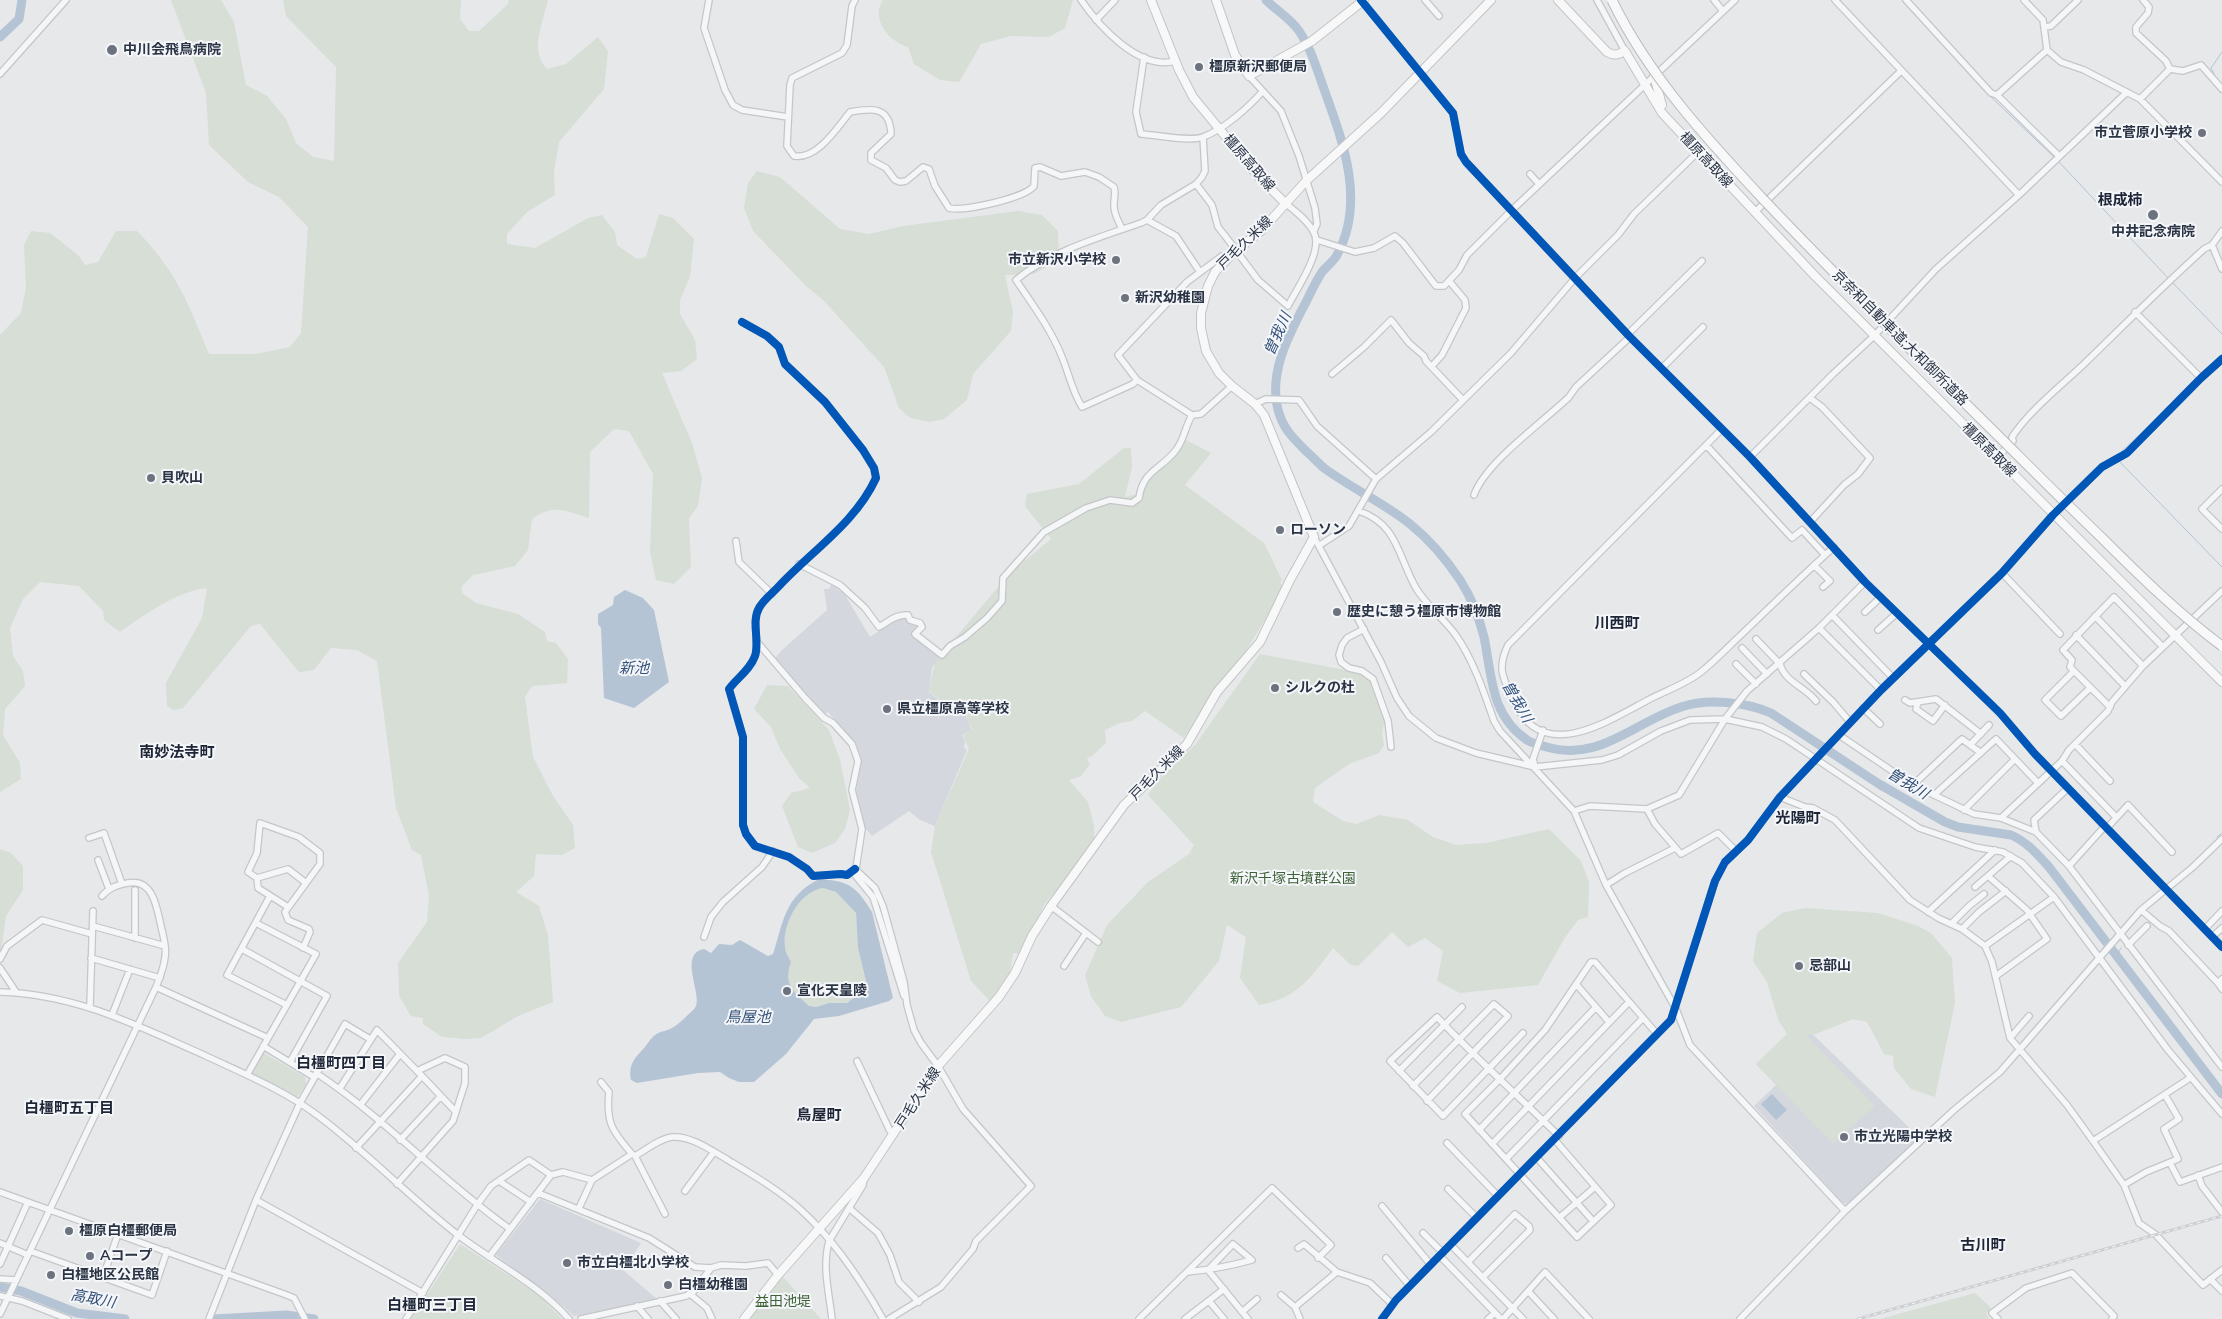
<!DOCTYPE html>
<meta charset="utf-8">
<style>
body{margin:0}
canvas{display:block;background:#e6e8ea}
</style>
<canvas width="2222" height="1319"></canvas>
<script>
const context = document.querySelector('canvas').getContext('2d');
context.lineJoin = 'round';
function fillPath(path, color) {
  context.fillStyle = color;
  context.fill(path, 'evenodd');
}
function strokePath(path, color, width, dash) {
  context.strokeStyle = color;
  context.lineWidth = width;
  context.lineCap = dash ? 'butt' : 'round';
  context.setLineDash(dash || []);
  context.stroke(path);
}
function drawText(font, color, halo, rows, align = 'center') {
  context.font = font + ' Mulish,"Noto Sans JP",sans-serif';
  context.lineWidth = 4;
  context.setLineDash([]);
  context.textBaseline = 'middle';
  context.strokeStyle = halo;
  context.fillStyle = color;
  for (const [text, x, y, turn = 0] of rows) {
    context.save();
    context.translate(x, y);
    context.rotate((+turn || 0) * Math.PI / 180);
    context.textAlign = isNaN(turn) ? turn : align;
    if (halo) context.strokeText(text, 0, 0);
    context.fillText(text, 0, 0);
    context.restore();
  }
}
fillPath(new Path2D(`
 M832 584 845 595 870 637 895 620 903 617 909 623 920 625 912 634 940 656 932 668 929 692 947 707 963 711 968 720 971 730 962 735 965 741 964 748 967 750 935 826 920 820 909 811 872 836 865 828 856 793 861 760 856 744 828 712 824 715 776 662 775 658 782 650 827 610 824 589H829Z
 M1800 1022 1920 1138 1849 1204 1843 1203 1754 1106 1776 1085 1756 1064Z
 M540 1199 641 1243 623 1270 658 1300 574 1316 550 1295 496 1255Z`), '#d4d7dd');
fillPath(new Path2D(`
 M171 0H221L234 22 246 85 267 96 286 119 296 143 313 157 334 161 336 67 286 16 283 0H461L460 19 469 31H479L508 4 509 0H548C543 22 529 51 547 69L566 64 598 37 608 51 604 89 559 142 554 172 555 195 527 212 507 234V244L535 248 588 218 602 215 615 232 617 245 637 259 646 257 659 214 673 218 694 239 690 277 680 300V314L695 340 697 359 681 371 662 373 692 443 702 478 698 506 689 518 691 567 674 584 656 580 650 552 653 474 629 431 614 429 590 452 589 518C566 511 554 503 532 519L528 550 515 566 473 575 462 586V593L476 603 518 614 545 632 547 641 556 643 568 659 567 683 532 686 525 697 533 757 553 796 573 825 575 848 562 855 536 854 534 876 516 892 539 906 548 935 553 1002 518 1016 481 1038 465 1039 442 1037 423 1024V1018L411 1016 399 996 398 963 427 922 429 895 421 855 412 850 396 808 377 661 357 650 331 648 314 670 299 672 260 624 251 626 183 708 174 710 167 706 166 683 202 618 207 588C177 591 144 615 120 632L104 620 103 611 79 586 40 582 23 599 10 628 13 656 23 671 25 686 5 709 3 735 20 763 21 779 0 792V335L21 313 26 287 24 245 31 231 50 233 78 255 85 265 98 262 116 231H137C177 272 188 303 209 354H256L290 347 301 333 308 227 279 197 248 182 209 145 206 93Z
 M883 0H1073L1065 28 1049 37 1011 36 981 44 959 82 940 80 914 64 908 47C889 42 870 18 883 0Z
 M757 171 780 177 840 229 869 234 903 226 1018 211 1042 215 1058 231 1059 260 1034 274 1005 275 1013 312 1011 331 973 374 967 400 944 419 930 422 910 418 899 408 884 367 823 300 806 286 753 231 744 208 748 183Z
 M1186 440 1211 453 1185 485 1264 543 1282 580 1280 582 1284 589 1239 662 1221 680 1184 738 1145 711 1132 721 1120 723 1105 730 1106 743 1092 756 1087 758 1090 764 1081 776 1069 780 1088 802 1094 826V844L1044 905 1022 954 1013 953 1010 972 990 1001 971 981 931 852 935 826 969 749 963 735 972 729 964 711 945 705 929 691 935 662 1009 574 1051 539 1025 506 1027 494 1079 484 1124 448H1131L1132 467 1125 497 1138 494 1146 481Z
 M1260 654 1367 674C1376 687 1376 700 1386 712L1382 733 1384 745 1379 753 1349 764 1315 788 1313 802 1343 821 1357 824 1379 815 1408 820 1433 837 1456 845 1486 843 1549 829 1581 861 1589 882 1588 917 1578 920 1564 939 1538 985 1460 993 1437 981 1443 951 1425 938 1408 947 1392 932 1358 966 1351 965 1333 948C1312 977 1296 999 1259 1005L1240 978 1246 937 1227 925 1219 961 1181 1007 1121 1022 1105 1016 1091 996 1085 975 1107 925 1148 882 1189 854 1194 845 1148 795 1158 781 1195 745Z
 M767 685 788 686 829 730 840 760 850 810 845 829 835 843 812 853 798 847 782 806 791 793 810 788 799 778 780 749 771 727 754 709Z
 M0 849 11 853 23 866V890L6 916 0 957Z
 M823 888 836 892 856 913 858 948 866 981 863 991 847 1003H829L816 1007 809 1006C802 1000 792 992 788 984 785 976 791 969 790 961 790 956 785 952 785 947 782 924 799 892 823 888Z
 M1805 908 1878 913 1918 926 1931 933 1952 958 1955 1003 1935 1097 1911 1089 1894 1068 1893 1056 1884 1054 1867 1022 1853 1019 1816 1034 1806 1035 1875 1106 1833 1144 1756 1064 1787 1034 1778 1019 1767 982 1753 961 1757 933 1782 913Z
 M262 1052 305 1077 306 1085 297 1097 251 1072Z
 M460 1244 539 1295 562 1319H411Z
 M783 1277 821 1319H748L753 1309Z
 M1975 1293 1991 1308 1986 1314 1990 1319H1880Z`), '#d6ded6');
fillPath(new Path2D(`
 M625 590 643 598 654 610 669 682 634 708 604 698 601 628 598 624V614L613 605 614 597Z
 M819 879C849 881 856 886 872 912L893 998 889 1001 839 1016 814 1019 786 1054 754 1082H739L729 1078 720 1072 698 1073 637 1083 631 1080C628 1064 635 1058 645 1047 648 1043 651 1038 655 1035 660 1031 667 1031 672 1028 678 1025 691 1012 695 1008 704 996 677 954 704 949L711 953 719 944 732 945 740 940 768 956 773 954C784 921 784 897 819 879ZM823 888 836 892 856 913 858 948 866 981 863 991 847 1003H829L816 1007 809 1006C793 991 783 985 791 962 789 957 785 952 785 947 782 924 799 892 823 888Z
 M1772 1094 1787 1110 1776 1120 1761 1104Z`), '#b4c4d5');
strokePath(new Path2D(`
 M1902 0 1991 97 2054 157
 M2215 76 2211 68 2222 52
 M2059 162 2169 279
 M2172 282 2222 334
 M2200 374 2222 354
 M2182 394 2198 377
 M2117 456 2161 414
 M2118 460 2222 567
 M2217 837 2222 833
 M2117 955 2121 948`), '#b4c4d5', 1);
strokePath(new Path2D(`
 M1266 0C1277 11 1290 18 1299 31 1311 48 1317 70 1324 89 1343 142 1366 201 1337 255 1334 261 1327 266 1322 272 1316 281 1311 292 1306 302 1288 336 1266 377 1280 416 1285 431 1296 441 1307 452 1313 457 1318 463 1324 468 1351 488 1384 503 1410 524 1430 540 1446 559 1460 580 1471 597 1479 617 1484 637 1492 675 1490 715 1527 740 1531 743 1538 744 1543 746 1599 764 1632 723 1681 707 1707 698 1746 702 1771 713L1879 784 1945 822 1958 827 2011 835C2027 842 2037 854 2049 867L2222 1094
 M0 37 19 19 22 0
 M0 1287 21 1291 77 1313 125 1319
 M214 1319 286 1315 314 1319`), '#b4c4d5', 9);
const minor = new Path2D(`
 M709 0 704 28 725 90 733 105 742 110 788 117
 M855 0 852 6 847 45 842 53 792 78 790 85 787 146 794 156C817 160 837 128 850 112 872 108 890 106 891 134L871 153V160L886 168 895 180 900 182 906 181 923 167 929 169 935 186 949 208C963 212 1025 198 1034 186L1035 168 1040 167 1061 176 1085 172 1099 177 1114 187C1116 194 1114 197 1114 204 1113 213 1119 222 1122 229
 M1081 0C1099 26 1139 71 1175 61
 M1361 0 1453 113 1461 154 1466 162 1630 337 1750 457 1865 582 2000 713 2035 754 2222 947
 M1425 0 1439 16
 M1597 0 1625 51
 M1714 0 1723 11
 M1835 0 2019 195
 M1906 0 1991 93 1997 95 2059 156
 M2024 0 2043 20 2047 50 2061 62 2084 70 2140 99 2222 182
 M2143 0 2149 7 2148 13 2136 27V33L2166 61 2170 69 2183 71 2201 65 2222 89
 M1096 20 1115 0
 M2045 27 2051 26 2078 0
 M1144 57 1136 112 1141 134C1158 135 1189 142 1203 137 1223 130 1249 107 1262 92
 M0 74 66 0
 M1249 76 1281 111 1299 156 1315 208 1317 224 1314 231
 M1997 95 2047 50
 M2140 99 2170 69
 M1530 174 1539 184
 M1196 184 1212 205 1218 227 1226 237 1258 280 1288 306C1297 288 1325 249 1313 231 1307 220 1295 211 1285 203
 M1755 212 1901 71
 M1147 220 1176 236 1200 272
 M1317 240 1355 252 1374 248 1395 236 1403 243 1436 286H1444L1459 270 1467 255 1512 210 1735 0
 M2212 245 2222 269
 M1227 259 1222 256 1187 282 1118 355 1137 380 1192 415 1201 414 1232 386
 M2135 312 2201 378
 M742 322 767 336 779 347 785 364 825 402 863 450 874 468 876 478C856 522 813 550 780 585 774 592 764 599 759 608 751 622 760 641 755 656 750 670 737 678 729 689L743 737V825L746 834 755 846 789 857 807 869 813 876 841 874 847 875 855 869
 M1628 334 1702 261
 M1432 366 1442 355 1466 308 1465 300 1450 282
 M1662 368 1703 327
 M1332 374 1364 347 1391 320 1409 343 1424 356 1426 361 1462 399
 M1137 380 1133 384 1082 407C1072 391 1069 374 1062 357 1051 329 1032 304 1016 280 1049 252 1100 237 1141 223L1147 220 1161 205 1196 184 1202 177 1205 171 1203 137
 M1810 398 1822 407 1870 458 1858 474 1844 485 1810 522
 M1255 404 1266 399 1299 400 1317 426 1376 479
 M1722 429 1508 645C1496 670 1504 679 1514 702 1543 765 1608 721 1648 700 1665 691 1686 684 1701 672 1716 660 1729 646 1743 633 1773 604 1803 575 1834 547
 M1706 445 1792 538 1802 530 1825 555
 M1750 457 1833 374 1874 336 1936 269 2019 195 2126 93
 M1997 458 2013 441 2012 437C2031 409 2060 387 2085 363 2124 325 2163 286 2204 249L2212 245 2222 231
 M2222 489 2202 509 2222 529
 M1474 495C1486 462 1542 423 1569 397L1576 387 1630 337
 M1359 511C1398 524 1398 557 1416 588 1426 605 1443 618 1455 634 1473 659 1484 692 1494 721L1500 731 1574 811 1606 885 1676 1009 1690 1045 1845 1211
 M1314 537 1381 662 1397 698 1409 716 1436 738 1476 753 1535 767 1602 760 1618 755 1661 731 1690 720 1725 719 1762 727 1786 739 1919 828 1975 847 2003 852 2022 863 2054 897 2168 1050 2222 1114
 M736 541 739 562 772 594
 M1320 545 1349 526 1376 479 1431 432 1511 353 1575 278 1618 235 1634 214 1699 151
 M799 564 840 585 865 608 879 627C889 621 897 614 908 615L910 620 920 623 922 627 915 634 942 655 950 646 965 637 987 618 1002 601 1003 578 1044 532 1086 508 1110 500 1132 503 1139 498C1143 470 1162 469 1176 450 1184 440 1185 427 1192 415
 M1814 565 1830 581 1823 587
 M2002 573 2060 634
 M1865 612 1881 597
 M1832 615 1893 678
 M2095 616 2143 666
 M1819 628 1881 690
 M1364 629 1347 638 1342 645 1339 655 1341 662 1349 668 1362 671 1373 679 1388 721 1391 747
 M1878 630 1897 613
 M2076 635 2125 686
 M1756 639 1780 664C1784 681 1806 688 1816 701
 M758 643 805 698 824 718 833 723 852 744 858 761 852 790 862 829 855 875 873 897 904 996
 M1742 648 1767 674
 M1736 664 1756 684
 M2074 671 2045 700 2061 716 2090 688
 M1804 674 1833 702 1850 722
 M1905 700 1910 703 1936 699 1981 734
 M1918 702 1916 709 1933 721 1945 705
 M2110 707 2070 667 2072 660 2063 650 2114 597 2162 646
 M1863 708 1880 724
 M1839 735 1901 777 1934 795 1974 814 2001 818 2036 832 2069 866 2222 1067
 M1971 744 1989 725
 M2075 744 2110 781
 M2062 761 2116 817
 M1535 767 1533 759 1543 730
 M1914 784 1962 739 1981 753
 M1934 795 1996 739 2038 783
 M1780 797 1805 807 1813 808 1835 820 1910 900 1938 918 1962 929 1985 946 1992 962 2010 1038 2067 1105 2093 1141 2124 1185 2139 1223 2155 1234 2203 1285 2222 1270
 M1647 809 1655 824 1681 854 1718 833 1736 851
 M1964 810 2015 759
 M1574 811 1590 806 1647 809 1679 795 1725 719 1747 691 1819 628 1865 582
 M2001 818 2062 761 2069 750 2108 711 2112 702 2143 666 2222 591
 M2107 828 2128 805 2172 852
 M2036 832 2034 820 2068 788
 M89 838 104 833 122 884
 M98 860 109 889
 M2069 866 2105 826
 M855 869 875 888 883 906 904 982 907 1005 914 1030 921 1043 938 1066 963 1109 1031 1186 976 1241 973 1249 941 1287 889 1319
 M1988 876 2027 910 2047 939 1996 976
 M257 878 288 869 306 883
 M1606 885 1625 873 1675 848
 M1975 887 2011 856
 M135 890V938
 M270 896 227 975 287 1005
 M1051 906 1098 942
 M288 907 258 888 257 878 248 872 257 853 260 823 299 837 320 853V864L285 912 288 920 309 929 310 932 303 948
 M2141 910 2160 926 2169 931 2218 983 2222 979
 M1928 912 1995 850
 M1951 924 1969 906 1984 894
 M93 926 165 946
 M1962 929 1979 912 2006 891
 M2205 929 2222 911
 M704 937 711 917 723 902 762 867 773 851
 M2212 937 2222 928
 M2128 945 2147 926
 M1985 946 2054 897
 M242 949 327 996 290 1062
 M91 958 160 978
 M0 959 7 946 42 920 92 934
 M1064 966 1086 933
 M0 968 16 992
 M2218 983 2222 989
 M1576 984 1609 1022
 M156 987 268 1038
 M0 992C75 994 136 1025 204 1055 242 1073 284 1090 317 1115 367 1152 409 1197 458 1235 495 1263 538 1284 569 1319
 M90 1006 93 911
 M112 1015 130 969
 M1523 1033 1443 1116 1390 1061 1437 1017C1476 1058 1518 1096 1559 1136
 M2010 1038 2029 1016
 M263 1046 314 1077
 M857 1061 890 1131 894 1134
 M1399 1071 1462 1007
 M316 1073C386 1119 442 1181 510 1229
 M247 1075 316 954 256 923
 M422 1076 456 1112
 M601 1082 609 1092C606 1123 612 1131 632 1154
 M1413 1086 1494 1004 1508 1016 1427 1101
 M340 1088 377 1030 422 1076 356 1148
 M361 1104 400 1054
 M1479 1130 1596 1007
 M400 1140 441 1096
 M1555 1140 1611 1205 1577 1237 1465 1114 1500 1079 1545 1030 1591 962H1595L1657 1034
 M2093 1141 2190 1078
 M1447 1143 1498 1196
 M1492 1144 1629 1002
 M635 1156 665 1214
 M1537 1158 1593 1221
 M1506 1159 1643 1018
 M2170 1163 2180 1182 2222 1167
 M2198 1175 2202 1186 2222 1212
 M499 1181 531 1202
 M397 1184 453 1121 465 1083V1067L445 1058 417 1071
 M2124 1185 2146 1172 2178 1159 2164 1129 2179 1119 2165 1095
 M1448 1189 1477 1218
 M685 1191 714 1152
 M0 1192 284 1294 294 1298 305 1319
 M538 1193 649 1238 695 1267 711 1268 721 1265 746 1266 768 1263 778 1275
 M256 1200 423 1293
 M1382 1206 1431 1265
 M579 1208 592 1180
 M849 1208 878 1233 890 1255 899 1282 919 1302
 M1560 1217 1595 1187
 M1423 1233 1443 1253
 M0 1243 28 1255
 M1451 1245 1523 1319
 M1298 1248 1304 1244 1337 1272 1370 1283 1392 1304
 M30 1251 152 1295 167 1251
 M1440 1256 1501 1319
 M489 1257 551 1175 563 1172 592 1180 632 1154 635 1156C646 1150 660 1138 673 1137 692 1136 712 1151 728 1160 753 1175 779 1190 801 1210 834 1240 861 1280 883 1319
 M1386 1258 1410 1286
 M1468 1262 1515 1214 1529 1226 1530 1230 1483 1277
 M0 1264 28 1202
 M1187 1272C1209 1270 1230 1266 1252 1260L1233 1244 1208 1270 1248 1319
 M103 1277 118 1234
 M0 1279 16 1280
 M2210 1279 2222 1291
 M1528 1291 1554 1319
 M690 1294 707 1308 712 1319
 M1281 1295 1295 1307 1300 1319
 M0 1296 22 1301 68 1319
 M660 1301 676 1319
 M1209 1301 1224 1319
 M637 1306 648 1319
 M1295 1307 1337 1272
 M1242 1312 1257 1299
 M0 1314 156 987C160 977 164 968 165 957 167 947 163 936 161 926 157 908 153 878 128 883 117 885 110 887 102 896
 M209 1319 256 1200 300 1103 345 1024 370 1039
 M406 1319 477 1205 491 1186 529 1160 551 1175
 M581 1319 686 1296 693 1292 711 1268
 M832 1319C829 1292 822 1267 829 1241L863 1185 864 1178
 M1139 1319 1272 1188 1331 1245 1318 1258
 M1185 1319 1224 1289
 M1382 1319 1396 1300 1671 1020 1715 881 1725 862 1748 840 1780 797 1881 690 2002 573 2053 515 2102 467 2127 453 2201 378 2222 359
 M1488 1319 1495 1313
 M1503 1319 1545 1272 1589 1319
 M1740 1319 1845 1211 1954 1110 2000 1072 2141 910 2193 867 2222 839
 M1998 1319 1992 1313 2026 1288 2072 1273 2114 1316 2112 1319`);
const major = new Path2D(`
 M1151 0 1179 70 1193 97 1259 177 1285 203
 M1216 0 1235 55 1249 76 1312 41 1364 0
 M1558 0 1607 52C1614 56 1618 55 1625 51L1662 113 1815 276 2222 682
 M1654 76 1662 105
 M744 1319 778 1275 864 1178 938 1066 999 997 1015 973 1032 936 1051 906 1124 805 1187 744 1217 692 1260 642 1290 580 1314 537 1264 415 1255 404 1232 386 1219 373 1206 351 1201 328V313L1208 286 1215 272 1233 253 1261 231 1306 181 1381 113 1491 0`);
strokePath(minor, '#c4c6c8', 8);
strokePath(major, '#c2c5c8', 10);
strokePath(minor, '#f5f6f7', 5.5);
strokePath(major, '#f8f8f8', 8);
const rail = new Path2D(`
 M1858 1319 2222 1216`);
strokePath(rail, '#cecfd2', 3);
strokePath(rail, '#f4f6f9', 1, [4]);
const highwayBridge = new Path2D(`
 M1612 0C1648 75 1707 139 1763 199 1830 270 1899 338 1968 406 2013 450 2057 495 2102 538 2140 576 2179 614 2222 646`);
strokePath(highwayBridge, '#b8bbbf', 11, []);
strokePath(highwayBridge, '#f8f8f8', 9);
strokePath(new Path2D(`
 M1361 0 1453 113 1461 154 1466 162 1630 337 1750 457 1865 582 2000 713 2035 754 2222 947
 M742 322 767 336 779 347 785 364 825 402 863 450 874 468 876 478C856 522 813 550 780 585 774 592 764 599 759 608 751 622 760 641 755 656 750 670 737 678 729 689L743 737V825L746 834 755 846 789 857 807 869 813 876 841 874 847 875 855 869
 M1382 1319 1396 1300 1671 1020 1715 881 1725 862 1748 840 1780 797 1881 690 2002 573 2053 515 2102 467 2127 453 2201 378 2222 359`), '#0057b8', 8);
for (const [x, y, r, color] of [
 [112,50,6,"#6c737f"],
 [1199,67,5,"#6c737f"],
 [2202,133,5,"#6c737f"],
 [2153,215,6,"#6c737f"],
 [1116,260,5,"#6c737f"],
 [1125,298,5,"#6c737f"],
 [151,478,5,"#6c737f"],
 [1280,530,5,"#6c737f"],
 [1337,612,5,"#6c737f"],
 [1275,688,5,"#6c737f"],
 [887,709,5,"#6c737f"],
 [1799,966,5,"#6c737f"],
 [787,991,5,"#6c737f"],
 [1844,1137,5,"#6c737f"],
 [69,1231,5,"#6c737f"],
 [90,1256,5,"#6c737f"],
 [567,1263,5,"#6c737f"],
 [51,1275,5,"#6c737f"],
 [668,1285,5,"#6c737f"]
]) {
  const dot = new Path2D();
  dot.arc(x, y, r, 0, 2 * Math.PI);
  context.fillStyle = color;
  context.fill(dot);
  strokePath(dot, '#f4f6f9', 2);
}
drawText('bold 14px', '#2b3445', '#f4f6f9', [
 ["中川会飛鳥病院",123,50],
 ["橿原新沢郵便局",1209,67],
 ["市立菅原小学校",2192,133,"right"],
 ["中井記念病院",2153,232,"center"],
 ["市立新沢小学校",1106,260,"right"],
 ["新沢幼稚園",1135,298],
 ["貝吹山",161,478],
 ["ローソン",1290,530],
 ["歴史に憩う橿原市博物館",1347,612],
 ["シルクの杜",1285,688],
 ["県立橿原高等学校",897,709],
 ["忌部山",1809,966],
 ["宣化天皇陵",797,991],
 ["市立光陽中学校",1854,1137],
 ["橿原白橿郵便局",79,1231],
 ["Aコープ",100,1256],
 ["市立白橿北小学校",577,1263],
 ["白橿地区公民館",61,1275],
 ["白橿幼稚園",678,1285]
], 'left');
drawText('14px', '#2b3445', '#f4f6f9', [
 ["橿原高取線",1706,160,47],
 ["橿原高取線",1249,163,49],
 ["戸毛久米線",1245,243,-44],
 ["京奈和自動車道;大和御所道路",1900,338,45],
 ["橿原高取線",1989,450,45],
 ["戸毛久米線",1157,773,-45],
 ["戸毛久米線",918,1098,-57]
]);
drawText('14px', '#3f6138', '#f4f6f9', [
 ["新沢千塚古墳群公園",1293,879],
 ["益田池堤",783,1302]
]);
drawText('bold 15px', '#1d2536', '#f4f6f9', [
 ["根成柿",2120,200],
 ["川西町",1617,623],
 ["南妙法寺町",177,752],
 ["光陽町",1798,818],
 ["白橿町四丁目",341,1063],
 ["白橿町五丁目",69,1108],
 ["鳥屋町",819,1115],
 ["古川町",1983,1245],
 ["白橿町三丁目",432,1305]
]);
drawText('italic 15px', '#34527a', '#f4f6f9', [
 ["曽我川",1278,334,-66],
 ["新池",634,668],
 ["曽我川",1517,702,60],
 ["曽我川",1908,784,31],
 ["鳥屋池",748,1017],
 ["高取川",93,1299,11]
]);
</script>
